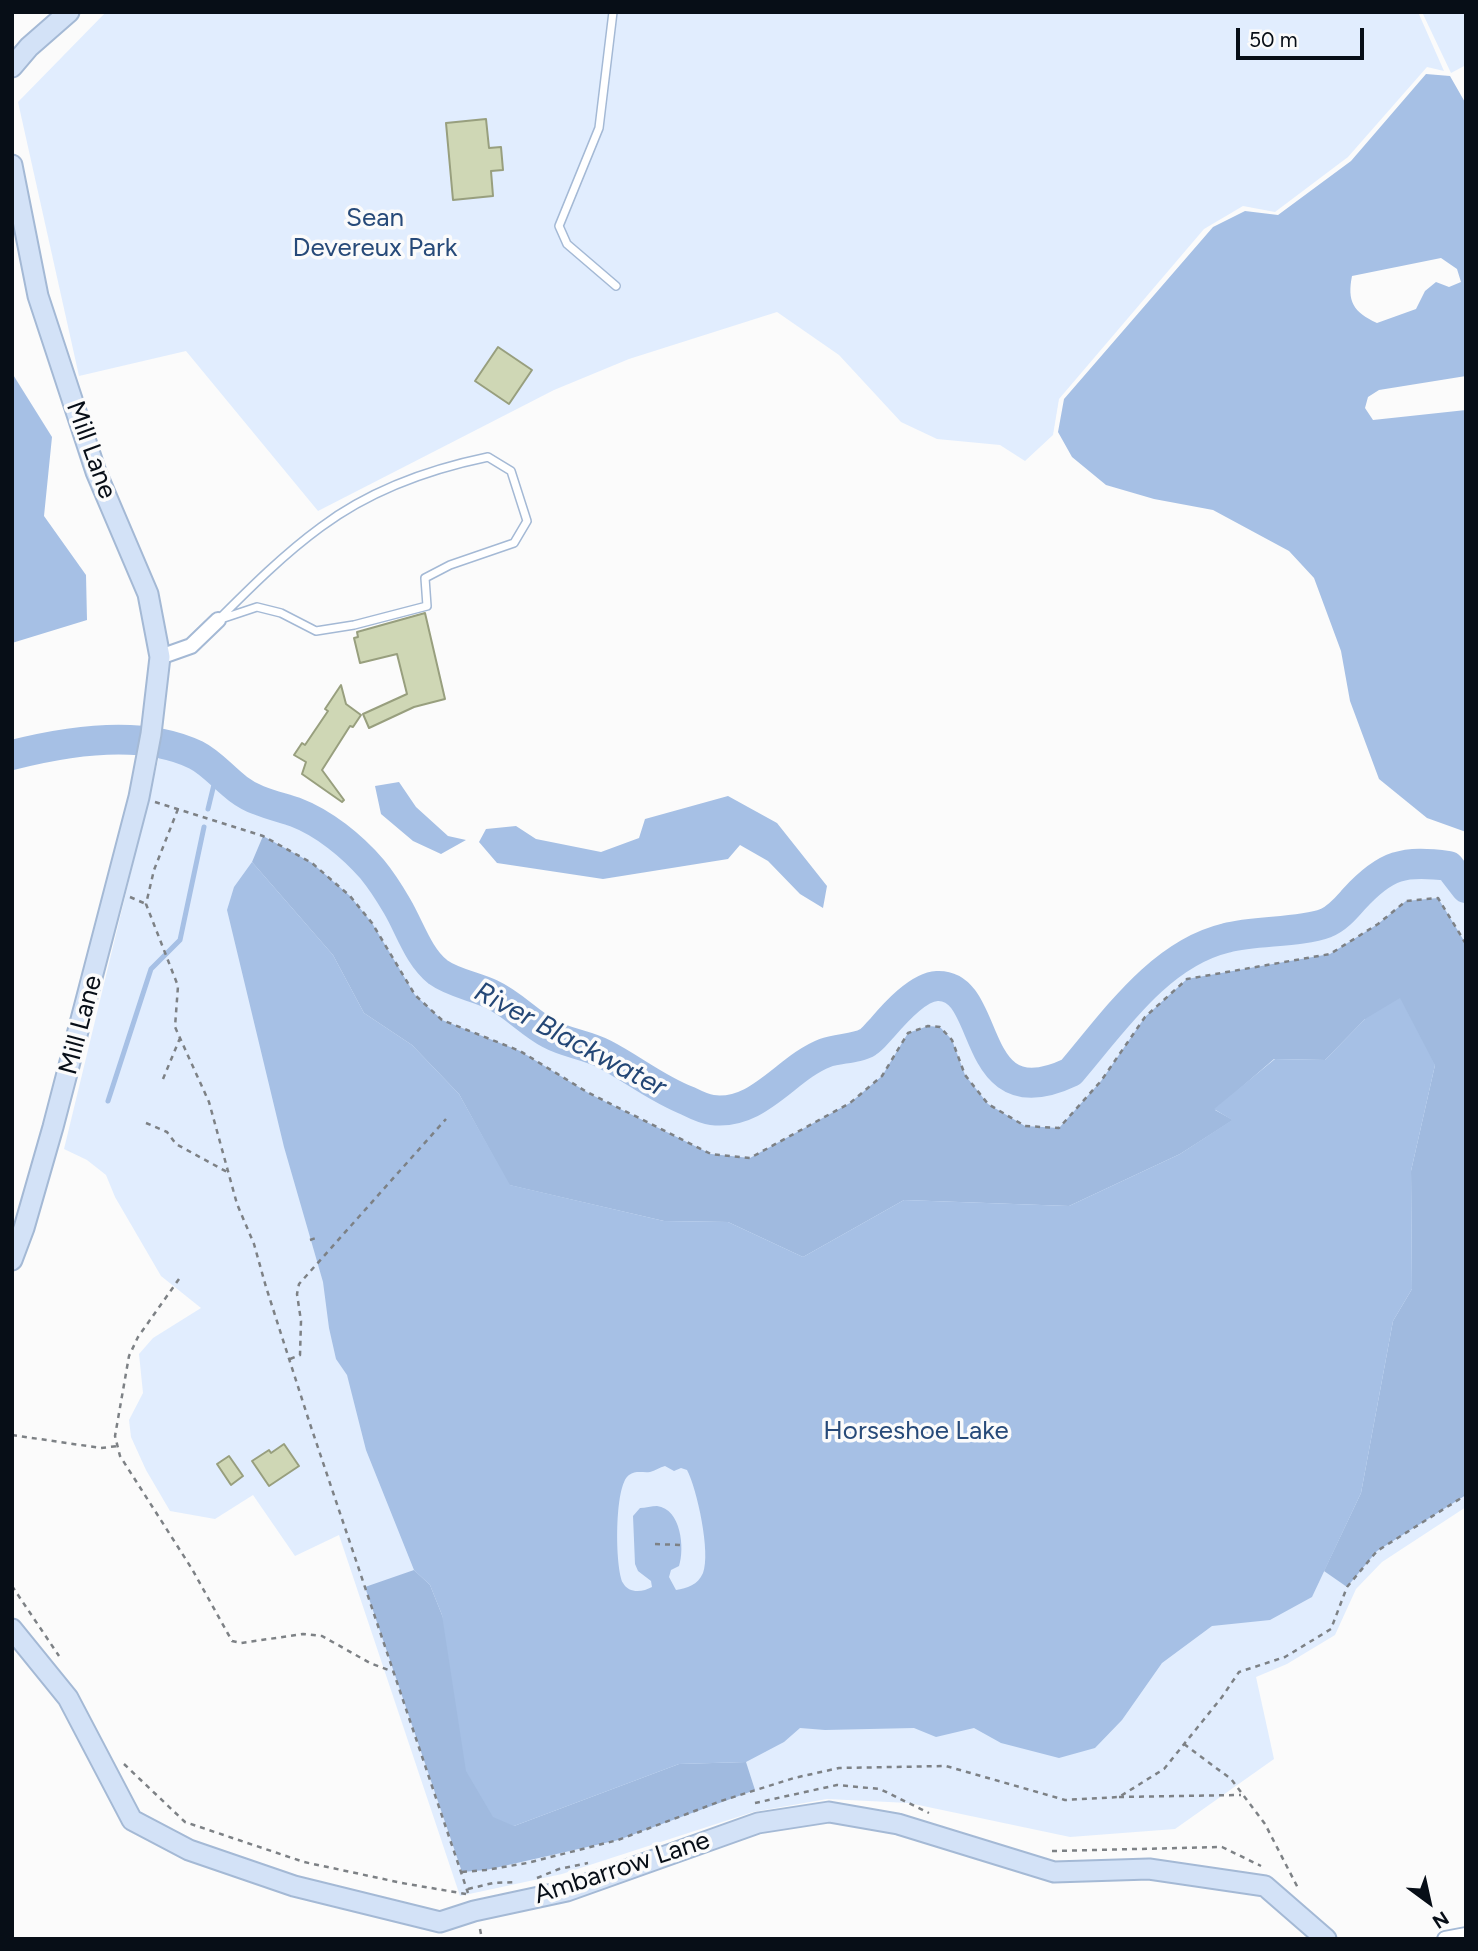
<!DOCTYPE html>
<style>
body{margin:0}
#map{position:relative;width:1478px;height:1951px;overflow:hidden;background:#fbfbfb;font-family:Figtree,sans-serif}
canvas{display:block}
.frame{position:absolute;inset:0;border:14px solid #070e17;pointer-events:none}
.north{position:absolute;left:1394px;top:1867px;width:70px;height:70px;-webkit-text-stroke:5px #fbfbfb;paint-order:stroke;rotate:147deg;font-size:19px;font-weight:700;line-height:28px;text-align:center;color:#070e17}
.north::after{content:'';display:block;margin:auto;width:24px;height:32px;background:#070e17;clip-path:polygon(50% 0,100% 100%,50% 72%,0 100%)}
.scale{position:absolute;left:1236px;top:28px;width:128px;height:32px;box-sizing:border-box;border:4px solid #070e17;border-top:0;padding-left:9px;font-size:21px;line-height:24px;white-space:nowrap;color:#070e17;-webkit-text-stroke:5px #fbfbfb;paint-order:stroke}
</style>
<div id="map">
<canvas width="1478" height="1951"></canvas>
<div class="frame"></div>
<div class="north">N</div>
<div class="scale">50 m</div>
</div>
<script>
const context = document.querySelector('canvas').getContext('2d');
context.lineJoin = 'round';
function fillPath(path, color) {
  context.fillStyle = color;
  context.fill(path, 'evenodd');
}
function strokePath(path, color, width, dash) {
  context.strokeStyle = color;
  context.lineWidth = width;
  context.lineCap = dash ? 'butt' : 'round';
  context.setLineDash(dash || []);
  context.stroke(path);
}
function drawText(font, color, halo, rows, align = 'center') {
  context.font = font + ' Figtree,sans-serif';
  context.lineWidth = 7;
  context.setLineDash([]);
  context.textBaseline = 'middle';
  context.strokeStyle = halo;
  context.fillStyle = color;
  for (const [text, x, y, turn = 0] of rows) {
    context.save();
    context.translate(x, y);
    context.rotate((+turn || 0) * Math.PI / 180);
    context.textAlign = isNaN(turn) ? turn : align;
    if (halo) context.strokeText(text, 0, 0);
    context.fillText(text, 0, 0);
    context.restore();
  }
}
fillPath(new Path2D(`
 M106 12H1418L1444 71 1427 67 1348 157 1275 212 1243 206 1204 229 1059 399 1053 435 1025 461 1000 445 937 439 901 422 839 355 777 312 629 359 554 390 318 511 186 351 79 376 18 102Z
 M1422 12H1466V65L1451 73Z
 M163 740 199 752 237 785 258 796 299 810 337 831 376 869 400 904 427 954 438 966 497 992 552 1032 604 1049 666 1088 710 1106 736 1103 768 1089 803 1061 822 1050 867 1038 896 1005 932 983 942 982 957 987 971 1000 1000 1064C1015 1075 1037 1081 1055 1074 1068 1069 1077 1054 1086 1045 1107 1021 1127 995 1151 975 1184 948 1219 931 1261 926 1281 923 1306 926 1324 918 1336 913 1344 903 1352 894 1387 858 1404 855 1452 860L1466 878V1507L1382 1562 1356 1589 1335 1635 1287 1664 1256 1677 1274 1759 1175 1829 1070 1837 909 1803 827 1799 753 1812 562 1874 460 1896 339 1535 295 1556 253 1495 215 1519 170 1511 146 1470 131 1437 129 1420 143 1393 139 1354 153 1338 201 1308 161 1276 115 1197 106 1175 87 1160 64 1149Z`), '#e1edfe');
fillPath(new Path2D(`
 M263 836 312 863 350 896 372 923 415 995 442 1020 520 1051 590 1094 711 1154 750 1158 850 1103 882 1076 908 1033 928 1026 940 1027 952 1040 965 1075 988 1104 1025 1126 1059 1128 1101 1081 1145 1017 1187 979 1330 954 1378 924 1406 901 1438 898 1466 944V1495L1377 1551 1347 1587 1324 1571 1361 1493 1393 1321 1412 1289 1411 1171 1435 1065 1365 1019 1325 1060 1274 1059 1215 1110 1233 1120 1180 1154 1069 1206 904 1200 803 1257 728 1222 664 1221 509 1185 459 1094 412 1045 364 1013 333 955 252 862Z
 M414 1570 430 1585 442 1615 514 1826 679 1764 746 1762 755 1790 618 1840 486 1870 462 1872 365 1587Z`), '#a0badf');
fillPath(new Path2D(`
 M1426 74 1450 76 1466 104V376L1379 390 1368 397 1365 408 1373 420 1466 410V832L1427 818 1379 779 1350 701 1341 651 1314 578 1289 551 1213 510 1154 499 1106 485 1072 457 1058 432 1064 399 1213 227 1245 211 1278 215 1351 161ZM1441 258 1457 269 1461 282 1449 287 1436 282 1425 291 1416 309 1377 323C1353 312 1347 301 1352 276Z
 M12 373 52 437 44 516 86 575 87 620 12 643Z
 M399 782 416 807 448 836 466 840 441 854 413 841 381 814 375 786Z
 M728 796 777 823 827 886 823 908 800 894 768 861 740 845 728 859 603 879 497 863 479 842 486 829 516 826 536 839 601 852 639 838 645 819Z
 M252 862 333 955 364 1013 412 1045 459 1094 510 1185 664 1221 728 1222 803 1257 904 1200 1069 1206 1180 1154 1232 1120 1214 1109 1275 1059 1325 1060 1365 1019 1400 998 1435 1065 1411 1171 1412 1289 1393 1321 1361 1493 1312 1597 1270 1620 1212 1626 1162 1663 1122 1720 1095 1748 1059 1758 1001 1743 974 1728 936 1737 914 1728 825 1730 800 1728 784 1742 746 1762 679 1764 514 1826 493 1817 466 1771 442 1615 430 1585 414 1570 366 1450 347 1375 336 1359 329 1328 323 1282 284 1147 227 910 234 887ZM665 1466 674 1471 681 1468 687 1470C697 1489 711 1553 703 1573 698 1585 687 1588 676 1590L669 1577 671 1570 679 1566C685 1548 681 1509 657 1506 652 1506 645 1508 640 1508L633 1516 635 1564 638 1571 651 1581 652 1587C643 1592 629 1594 623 1583 615 1568 614 1485 629 1475 636 1470 643 1473 650 1472 655 1471 660 1467 665 1466Z`), '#a6c0e5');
strokePath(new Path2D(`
 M208 809 217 772
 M108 1101 151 969 180 940 204 827`), '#a6c0e5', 5);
strokePath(new Path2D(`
 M12 755C67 741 143 729 196 755 218 766 231 790 258 800 270 805 283 808 295 812 324 823 352 846 372 869 381 880 390 894 397 906 410 928 418 956 438 972 453 983 474 986 491 994 513 1004 529 1023 550 1034 566 1043 587 1045 604 1054 633 1069 657 1089 688 1101 696 1105 704 1109 712 1110 759 1116 786 1068 825 1053 838 1048 857 1049 868 1042 873 1039 878 1032 882 1028 894 1014 918 987 937 986 994 983 966 1122 1071 1072 1113 1023 1159 954 1226 938 1256 930 1300 933 1326 923 1338 918 1346 908 1354 899 1386 864 1404 860 1449 866L1466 888`), '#a6c0e5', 30);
const building = new Path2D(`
 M486 119 489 148 501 147 503 170 491 171 493 196 453 200 446 123Z
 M498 347 532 370 509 404 475 381Z
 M425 613 445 699 414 707 369 728 363 714 407 694 397 654 360 663 354 638 358 637 357 632Z
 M341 685 346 704 361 715 353 727 350 726 322 770 344 800 342 802 302 774 306 762 294 755 302 743 305 745 328 711 325 709Z
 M284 1444 299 1466 269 1486 252 1461 269 1450 271 1453Z
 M229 1456 243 1476 231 1485 217 1464Z`);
fillPath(building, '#cfd7b5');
strokePath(building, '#989f7e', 2);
const lane = new Path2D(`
 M613 12 599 128 559 226 567 244 616 286
 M488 457 511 471 527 521 514 543 450 565 425 578 427 606 354 625 316 631 281 613 257 607 218 620C251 587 284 554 321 527 369 491 430 469 488 457Z`);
const street = new Path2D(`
 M160 657 191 646 218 620
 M1445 1939 1466 1935`);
const secondary = new Path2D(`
 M12 67 29 47 69 12
 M12 165 38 296 96 472 148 594 160 657 151 734 139 797 53 1127 24 1228 12 1260
 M12 1629 68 1698 132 1820 189 1850 294 1886 440 1922 474 1911 567 1891 758 1823 829 1812 898 1824 1054 1872 1149 1869 1265 1886 1326 1939`);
strokePath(lane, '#a4b9d5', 10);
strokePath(street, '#a4b9d5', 18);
strokePath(secondary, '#a4b9d5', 23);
strokePath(new Path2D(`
 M155 802 263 836 312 863 350 896 372 923 415 995 442 1020 520 1051 587 1092 711 1154 750 1158 850 1103 882 1076 908 1033 928 1026 940 1027 952 1040 965 1075 988 1104 1025 1126 1059 1128 1101 1081 1145 1017 1187 979 1330 954 1378 924 1406 901 1438 898 1466 944
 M178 809 154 870 146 904 178 986 175 1027 209 1102 237 1204 254 1244 266 1287 309 1421 468 1893
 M130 897 146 904
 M163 1079 180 1038
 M146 1123 167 1132 176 1144 229 1173
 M310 1240 316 1238
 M179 1279 138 1337 129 1356 115 1436 120 1456 192 1569 232 1641 241 1643 303 1634 322 1636 370 1663 394 1672
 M290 1359 300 1355 301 1321 297 1294 299 1284 446 1119
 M12 1435 101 1448 118 1446
 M655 1544 680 1545
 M12 1586 59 1656
 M1184 1744 1231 1779 1265 1824 1299 1890
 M124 1764 185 1822 304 1862 402 1883 466 1894
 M1119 1797 1241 1795
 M755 1803 837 1785 880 1789 929 1813
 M1052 1851 1222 1847 1261 1866
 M462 1872 486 1870 527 1863 618 1840 721 1801 794 1778 839 1768 946 1766 1065 1800 1119 1797 1164 1769 1222 1697 1239 1672 1285 1657 1331 1629 1347 1587 1377 1551 1466 1495
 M537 1878 559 1869 588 1863
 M468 1889 493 1883 517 1882
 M480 1929 482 1939`), '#7d8185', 2.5, [5, 5]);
strokePath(lane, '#fff', 7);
strokePath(street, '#fff', 14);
strokePath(secondary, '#d3e2f7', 19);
drawText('26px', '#274a79', '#fbfbfb', [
 ["Sean",375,218],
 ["Devereux Park",375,248],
 ["Horseshoe Lake",916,1431]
]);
drawText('26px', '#070e17', '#fbfbfb', [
 ["Mill Lane",91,450,70],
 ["Mill Lane",81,1025,-75],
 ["Ambarrow Lane",622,1868,-18]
]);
drawText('italic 28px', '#244776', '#fbfbfb', [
 ["River Blackwater",570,1040,28]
]);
</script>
